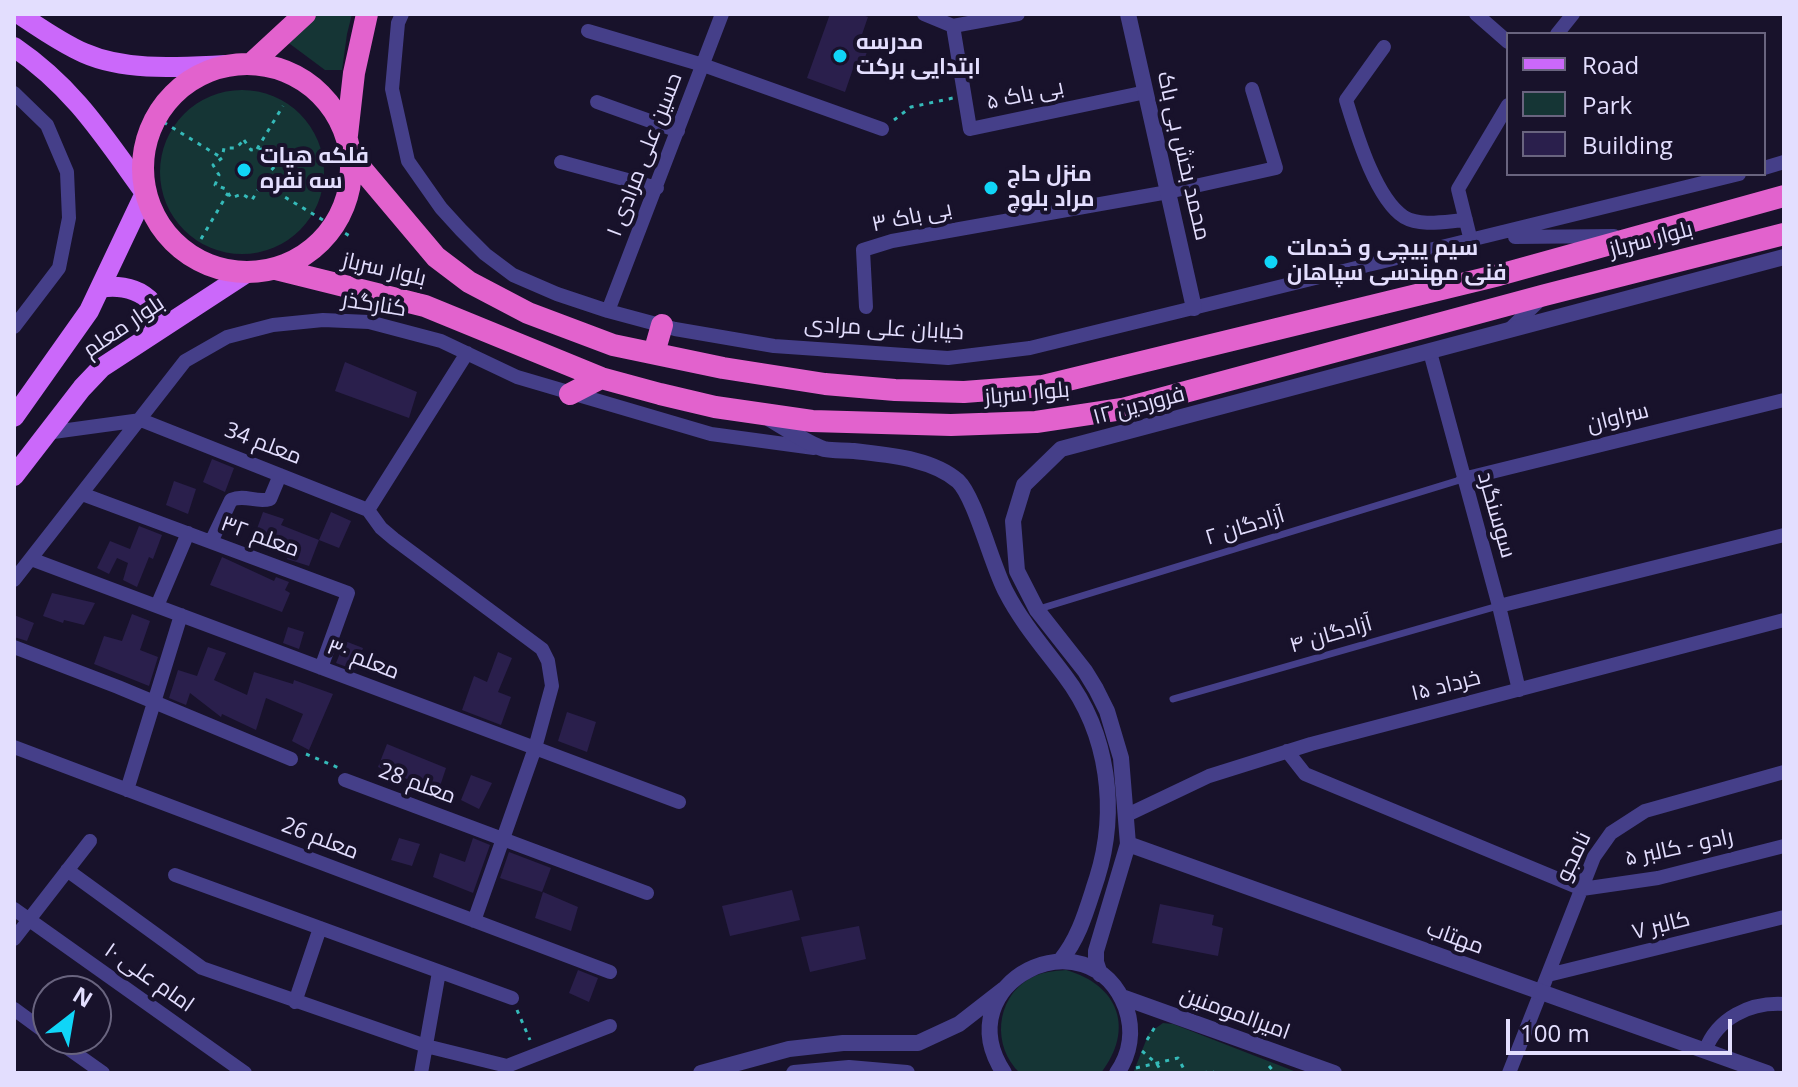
<!DOCTYPE html>
<meta charset="utf-8">
<style>
body{margin:0}
#map{position:relative;width:1798px;height:1087px;overflow:hidden;background:#18122b;font-family:"Open Sans",sans-serif}
canvas{display:block}
.frame{position:absolute;inset:0;border:16px solid #e3defe;pointer-events:none}
.legend{position:absolute;left:1506px;top:32px;width:260px;height:144px;box-sizing:border-box;background:#18122b;border:2px solid #69647f;margin:0;padding:10px 14px;list-style:none;font-size:24px;color:#e3defe}
.legend li{display:flex;align-items:center;gap:16px;height:40px}
.legend b{width:40px;border:2px solid #69647f}
.north{position:absolute;left:32px;top:975px;width:80px;height:80px;box-sizing:border-box;background:#18122b;border:2px solid #69647f;border-radius:50%;rotate:31deg;font-size:22px;font-weight:700;line-height:32px;text-align:center;color:#e3defe}
.north::after{content:'';display:block;margin:auto;width:28px;height:36px;background:#10d5f7;clip-path:polygon(50% 0,100% 100%,50% 72%,0 100%)}
.scale{position:absolute;left:1506px;top:1019px;width:226px;height:36px;box-sizing:border-box;border:4px solid #e3defe;border-top:0;padding-left:10px;font-size:24px;line-height:28px;white-space:nowrap;color:#e3defe;-webkit-text-stroke:6px #18122b;paint-order:stroke}
</style>
<div id="map">
<canvas width="1798" height="1087"></canvas>
<div class="frame"></div>
<ul class="legend">
<li><b style="height:10px;background:#cb68fa"></b>Road</li>
<li><b style="height:22px;background:#153535"></b>Park</li>
<li><b style="height:22px;background:#2a1f4c"></b>Building</li>
</ul>
<div class="north">N</div>
<div class="scale">100 m</div>
</div>
<script>
const context = document.querySelector('canvas').getContext('2d');
context.lineJoin = 'round';
function fillPath(path, color) {
  context.fillStyle = color;
  context.fill(path, 'evenodd');
}
function strokePath(path, color, width, dash) {
  context.strokeStyle = color;
  context.lineWidth = width;
  context.lineCap = dash ? 'butt' : 'round';
  context.setLineDash(dash || []);
  context.stroke(path);
}
function drawText(font, color, halo, rows, align = 'center') {
  context.font = font + ' "Open Sans",Cairo,sans-serif';
  context.lineWidth = 8;
  context.setLineDash([]);
  context.textBaseline = 'middle';
  context.strokeStyle = halo;
  context.fillStyle = color;
  for (const [text, x, y, turn = 0] of rows) {
    context.save();
    context.translate(x, y);
    context.rotate((+turn || 0) * Math.PI / 180);
    context.textAlign = isNaN(turn) ? turn : align;
    if (halo) context.strokeText(text, 0, 0);
    context.fillText(text, 0, 0);
    context.restore();
  }
}
fillPath(new Path2D(`
 M317 14H352L347 34 342 70H325L286 41Z
 M160 172a82 82 0 1 1 164 0a82 82 0 1 1-164 0Z
 M1066 970C1119 985 1135 1029 1101 1073H1020C992 1047 995 999 1029 979 1041 972 1053 971 1066 970Z
 M1163 1023 1173 1024 1299 1073H1133L1149 1033Z`), '#153535');
fillPath(new Path2D(`
 M830 14H860L868 17 858 46 868 49 862 66 855 63 845 92 807 78Z
 M345 362 417 392 409 418 335 391Z
 M212 459 234 468 225 492 203 482Z
 M174 481 196 489 188 514 166 505Z
 M263 512 284 519 281 525 319 540 309 566 287 559 288 555 253 540Z
 M331 512 351 521 339 548 319 540Z
 M139 526 162 535 153 559 149 557 137 587 123 580 128 563 117 558 109 574 97 568 110 541 130 549Z
 M222 557 274 581 276 577 289 582 285 590 290 593 282 612 210 585Z
 M52 593 95 603 84 625 64 620 63 623 43 616Z
 M132 614 150 621 140 650 158 657 149 686 94 664 104 636 122 641Z
 M14 615 34 623 27 641 14 637Z
 M288 627 304 632 299 649 283 643Z
 M345 641 363 648 355 670 336 663Z
 M208 647 226 653 214 680 247 695 254 672 293 684 294 680 333 694 309 750 292 741 303 714 266 698 256 730 222 714 221 717 190 693 186 705 169 698 178 670 197 676Z
 M498 652 512 658 498 692 511 697 501 725 462 710 474 676 487 682Z
 M567 712 596 722 587 752 558 741Z
 M387 744 446 768 437 795 418 787 419 784 378 767Z
 M471 775 492 783 479 809 461 800Z
 M399 838 420 844 412 866 391 860Z
 M473 838 490 845 473 893 433 877 440 853 465 862Z
 M509 852 551 868 542 892 500 878Z
 M792 890 800 920 730 936 722 906Z
 M543 892 578 907 571 931 535 918Z
 M1160 904 1214 915 1212 925 1223 928 1218 956 1152 943Z
 M859 926 866 959 810 972 801 937Z
 M578 970 598 978 589 1002 569 993Z`), '#2a1f4c');
strokePath(new Path2D(`
 M155 117 222 158
 M894 120 911 107 953 98
 M244 140 251 150 263 149V160L275 166 267 175 268 187 258 190 252 200 242 194 231 198 226 189 215 185 219 175 213 165 222 158 224 148H236Z
 M257 149 283 106
 M268 187 353 238
 M201 239 228 193
 M306 754 339 768
 M517 1010 530 1040
 M1147 1040 1155 1027
 M1142 1051 1157 1064 1162 1073
 M1269 1066 1275 1073
 M1136 1068 1178 1058 1186 1073
 M1203 1073 1212 1071 1214 1073`), '#35bab9', 3, [4, 6]);
strokePath(new Path2D(`
 M1039 609 1463 479
 M1173 699 1498 606`), '#453f89', 7);
strokePath(new Path2D(`
 M402 14 398 23 392 89 408 161 441 208 461 230 485 254 513 275 557 294 608 311 675 329 774 346 948 358 1030 348 1739 174
 M924 14 953 26 1018 14
 M1476 14 1508 42
 M953 26 970 129 1146 92
 M588 31 703 65 882 129
 M1557 34 1573 14
 M1384 47 1346 100C1356 132 1375 198 1404 217 1421 227 1447 221 1466 220
 M14 93 47 125 67 172 69 218 59 268 14 327
 M597 102 678 131
 M561 162 657 188
 M1764 168 1784 162
 M1515 237 1614 236
 M1471 241 1458 189 1508 105
 M866 307 863 250 892 241 1168 192 1276 168 1252 89
 M608 311 722 14
 M1511 328 1542 298
 M1430 352 1499 606 1519 690
 M46 433 141 420 368 510
 M1463 479 1784 400
 M82 494 348 593 321 668
 M368 510 381 528 394 539 542 649 548 661 552 686 535 748 474 921
 M368 510 467 353
 M211 542 231 500C245 494 256 503 270 499L280 475
 M31 559 679 802
 M14 580 185 361 227 337 273 325 323 320 369 322 441 341 517 377 711 434 814 448
 M157 606 188 533
 M1499 606 1784 535
 M14 647 118 687 291 759
 M14 747 610 972
 M1287 751 1305 774 1582 889 1658 878 1784 846
 M345 780 647 893
 M127 790 181 615
 M1127 815 1209 776 1311 744 1784 620
 M67 870 202 968 426 1046 507 1066 610 1026
 M175 875 512 998
 M14 909 245 1073
 M14 939 90 841
 M1548 975 1784 917
 M295 1002 320 928
 M14 1009 48 1034
 M55 1039 103 1073
 M1705 1051C1717 1018 1750 1002 1784 1004
 M421 1073 439 972
 M1509 1073 1594 857 1611 833 1645 811 1784 772`), '#453f89', 14);
strokePath(new Path2D(`
 M1128 14 1194 308
 M770 419C787 429 806 443 824 449 833 451 844 450 854 451 887 455 932 458 958 481 975 497 992 566 1006 592 1022 623 1044 648 1065 676 1109 734 1118 811 1097 878 1087 908 1080 937 1060 961
 M1128 844 1767 1073
 M1100 974 1096 962V951L1128 844 1121 758 1107 711 1096 689 1085 671 1037 610 1017 571 1013 521 1024 485 1061 449 1784 257
 M1122 997 1334 1073
 M701 1073 789 1049 843 1043H918L959 1024 1004 989
 M794 1073 849 1068 907 1073
 M1004 1073C944 982 1089 911 1126 1008 1134 1031 1130 1054 1117 1073`), '#453f89', 16);
strokePath(new Path2D(`
 M19 14C40 28 61 43 84 53 127 72 181 67 227 65
 M14 47C74 88 103 135 145 193L89 311 14 417
 M101 288C129 282 170 299 153 333
 M14 476 82 388 101 368 248 272`), '#cb68fa', 20);
strokePath(new Path2D(`
 M252 63 305 14
 M143 168a104 104 0 1 1 208 0a104 104 0 1 1-208 0Z
 M347 135 354 73 367 14
 M350 155 436 257 469 282 528 313 613 345 723 368 825 384 895 390 964 392 1043 386 1499 275 1784 196
 M276 269 425 306 601 378 660 394 715 407 812 421 951 425 1036 422 1122 409 1545 295 1784 234
 M654 353 662 325
 M570 394 601 378`), '#e262cd', 22);
for (const [x, y, r, color] of [
 [840,56,8,"#10d5f7"],
 [244,170,8,"#10d5f7"],
 [991,188,8,"#10d5f7"],
 [1271,262,8,"#10d5f7"]
]) {
  const dot = new Path2D();
  dot.arc(x, y, r, 0, 2 * Math.PI);
  context.fillStyle = color;
  context.fill(dot);
  strokePath(dot, '#18122b', 3);
}
drawText('bold 22px', '#e3defe', '#18122b', [
 ["مدرسه",856,43],
 ["ابتدایی برکت",856,68],
 ["فلکه هیات",260,157],
 ["سه نفره",260,182],
 ["منزل حاج",1007,175],
 ["مراد بلوچ",1007,200],
 ["سیم پیچی و خدمات",1287,249],
 ["فنی مهندسی سپاهان",1287,274]
], 'left');
drawText('22px', '#e3defe', '#18122b', [
 ["بی باک ۵",1025,95,-12],
 ["حسین علی مرادی ۱",645,155,-69],
 ["محمد بخش بی باک",1183,156,77],
 ["بی باک ۳",912,217,-12],
 ["بلوار سرباز",1651,240,-15],
 ["بلوار سرباز",384,270,13],
 ["کنارگذر",374,305,9],
 ["بلوار معلم",124,327,-34],
 ["خیابان علی مرادی",884,329,3],
 ["بلوار سرباز",1027,394,-5],
 ["۱۲ فروردین",1139,406,-15],
 ["سراوان",1618,418,-14],
 ["معلم 34",263,444,21],
 ["سوسنگرد",1496,515,74],
 ["آزادگان ۲",1245,527,-17],
 ["معلم ۳۲",260,537,20],
 ["آزادگان ۴",1331,635,-16],
 ["معلم ۳۰",363,660,21],
 ["۱۵ خرداد",1446,686,-14],
 ["معلم 28",417,784,20],
 ["معلم 26",320,839,21],
 ["رادو - کالبر ۵",1679,848,-12],
 ["نامجو",1574,857,-64],
 ["کالبر ۷",1661,926,-14],
 ["مهتاب",1455,938,20],
 ["امام علی ۱۰",149,978,35],
 ["امیرالمومنین",1235,1014,20]
]);
</script>
